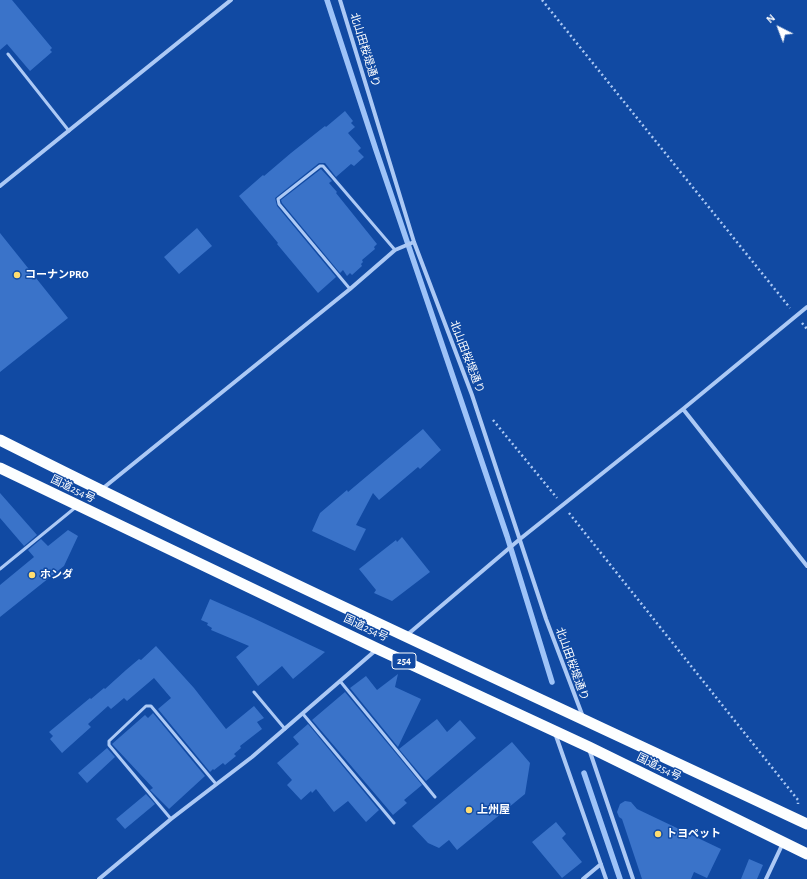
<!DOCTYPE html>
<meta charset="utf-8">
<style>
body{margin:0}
#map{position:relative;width:807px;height:879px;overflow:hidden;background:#114aa3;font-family:"Alegreya Sans",sans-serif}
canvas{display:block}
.north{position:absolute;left:759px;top:8px;width:40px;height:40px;-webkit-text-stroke:3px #114aa3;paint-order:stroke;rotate:318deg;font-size:11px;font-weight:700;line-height:16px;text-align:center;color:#fff}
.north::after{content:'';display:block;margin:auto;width:14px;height:18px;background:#fff;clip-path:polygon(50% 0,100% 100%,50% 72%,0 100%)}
</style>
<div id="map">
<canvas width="807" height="879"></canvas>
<div class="north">N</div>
</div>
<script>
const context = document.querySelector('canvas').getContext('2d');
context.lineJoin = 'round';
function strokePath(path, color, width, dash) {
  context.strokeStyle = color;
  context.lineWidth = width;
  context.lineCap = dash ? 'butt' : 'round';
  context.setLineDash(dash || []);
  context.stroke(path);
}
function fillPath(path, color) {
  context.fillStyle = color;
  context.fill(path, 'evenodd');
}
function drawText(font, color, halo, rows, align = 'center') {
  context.font = font + ' "Alegreya Sans","Noto Sans JP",sans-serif';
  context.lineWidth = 3;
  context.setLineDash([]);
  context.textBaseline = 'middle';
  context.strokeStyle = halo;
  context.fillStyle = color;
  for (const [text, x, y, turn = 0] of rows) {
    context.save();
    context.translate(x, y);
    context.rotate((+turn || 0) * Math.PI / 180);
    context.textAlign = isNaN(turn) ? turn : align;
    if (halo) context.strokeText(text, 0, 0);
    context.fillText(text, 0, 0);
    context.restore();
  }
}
strokePath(new Path2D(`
 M327 0 376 150 507 536 552 682
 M584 773 620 879`), '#9ec3f8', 5.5);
fillPath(new Path2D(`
 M0 0H12L52 48 50 50 52 52 30 71 7 44 0 50Z
 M345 111 353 121 351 123 355 127 348 133 361 148 358 151 364 157 354 166 351 164 336 177 325 163H319L275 198 277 206 336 277 318 293 277 244 278 243 239 196 263 175 264 176 291 153 325 126 326 127Z
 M321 169 332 181 329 183 337 192 336 193 377 244 374 247 375 249 362 260 363 262 361 264 362 266 352 275 350 273 347 276 343 270 340 273 282 203 281 200Z
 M197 228 212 246 179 274 164 257Z
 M0 233 68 318 0 372Z
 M423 429 441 450 420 469 418 467 379 500 373 493 356 525 366 529 355 551 312 531 320 513 347 490 348 492Z
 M0 493 37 535 24 546 0 518Z
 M68 530 78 536 64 566 0 617V585L34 557 28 550 41 539 48 546Z
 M402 537 430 572 392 601 374 593 376 590 359 569 396 540 397 542Z
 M210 599 253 618 325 652 293 679 282 666 258 686 236 657 249 646 211 630 212 628 207 625 208 623 201 620Z
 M156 646 194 688 226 729 254 706 264 718 257 722 262 729 240 746 241 748 234 754 236 756 225 765 223 763 214 770 213 769 210 772 158 709 171 698 154 678 127 701 124 698 111 709 108 706 88 724 91 727 62 753 50 739 53 736 49 732 90 698 91 699 104 688 105 689 126 670 139 659 141 660Z
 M398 674 395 687 421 699 398 747 350 688 366 676 377 690Z
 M345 692 422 785 404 800 407 803 393 815 312 720Z
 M153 713 205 776 169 809 150 790 153 788 112 744 145 715 148 718Z
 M437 719 447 732 460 720 476 738 426 781 399 749Z
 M308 724 379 810 366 822 348 801 334 812 316 789 312 793 311 791 301 800 287 785 292 780 277 763 299 744 293 737Z
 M512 742 530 763 525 794 457 850 449 840 439 848 428 843 412 826Z
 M107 748 115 757 87 783 78 773Z
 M146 794 155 804 125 829 116 819Z
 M625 801 631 802 637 809 721 849 707 878 694 872 691 879H642L622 819 619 817 617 812 620 804Z
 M556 822 566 834 562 838 582 862 562 878 532 842Z
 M749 859 763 865 757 879H741Z`), '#3a73c9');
strokePath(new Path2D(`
 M542 0 790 308
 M802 323 807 329
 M493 420 557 498
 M569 513 798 800V804`), '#acc9f5', 2.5, [2, 3]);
strokePath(new Path2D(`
 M8 54 69 131
 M350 289 279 204 278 199 320 166H323L395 250
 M0 569 76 507
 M340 681 435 797
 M254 692 285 729
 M303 714 394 823
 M171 819 109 745V741L146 706H151L216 784`), '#acc9f5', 3);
strokePath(new Path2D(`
 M340 0 414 242 472 395 546 619 583 717
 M0 186 231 0
 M683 409 807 566
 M102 489 350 289 395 250 414 242
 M407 635 520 539 683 409 807 307
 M555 733 606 879
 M589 749 633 879
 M99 879 171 819 252 757 376 650
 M583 879 601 864
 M766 879 783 843`), '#acc9f5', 4);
strokePath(new Path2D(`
 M0 440C266 574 537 697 807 824
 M0 468 378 649 589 747 807 854`), '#fcfeff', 11);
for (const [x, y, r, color] of [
 [17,275,4,"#ffdd70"],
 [32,575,4,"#ffdd70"],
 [469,810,4,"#ffdd70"],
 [658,834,4,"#ffdd70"]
]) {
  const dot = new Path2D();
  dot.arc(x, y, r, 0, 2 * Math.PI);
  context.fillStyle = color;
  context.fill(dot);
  strokePath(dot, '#114aa3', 1.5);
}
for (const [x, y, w] of [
 [404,661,24]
]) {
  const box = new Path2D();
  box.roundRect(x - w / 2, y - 8, w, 16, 3);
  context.fillStyle = '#114aa3';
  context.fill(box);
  strokePath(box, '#fff', 1);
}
drawText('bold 10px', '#fff', null, [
 ["254",404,661]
]);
drawText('11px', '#fff', '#114aa3', [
 ["北山田桜堤通り",365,50,73],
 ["北山田桜堤通り",467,357,69],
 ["国道254号",73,489,26],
 ["国道254号",366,628,25],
 ["北山田桜堤通り",572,664,70],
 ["国道254号",659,767,26]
]);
drawText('bold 11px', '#fff', '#114aa3', [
 ["コーナンPRO",25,275],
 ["ホンダ",40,575],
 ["上州屋",477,810],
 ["トヨペット",666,834]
], 'left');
</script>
